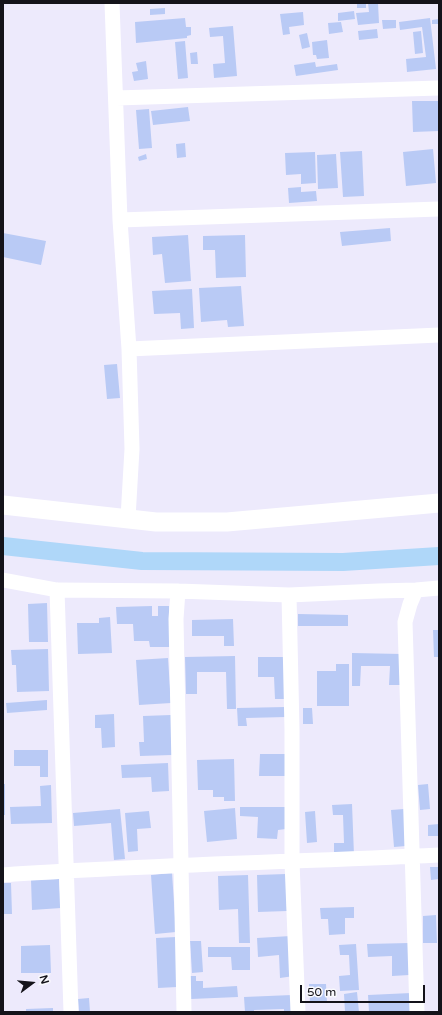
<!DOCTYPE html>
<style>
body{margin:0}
#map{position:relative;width:442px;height:1015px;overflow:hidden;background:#edeafc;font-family:"Varela Round",sans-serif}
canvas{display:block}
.frame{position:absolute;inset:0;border:4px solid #14131a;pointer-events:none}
.north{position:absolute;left:12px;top:963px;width:40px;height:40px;-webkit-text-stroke:3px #f9f9fd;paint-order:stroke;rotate:74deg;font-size:11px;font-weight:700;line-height:16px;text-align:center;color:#14131a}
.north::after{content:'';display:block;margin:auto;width:14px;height:18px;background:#14131a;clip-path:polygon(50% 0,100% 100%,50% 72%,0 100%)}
.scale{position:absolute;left:300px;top:985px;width:125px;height:18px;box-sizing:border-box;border:2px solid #14131a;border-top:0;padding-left:5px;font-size:12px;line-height:14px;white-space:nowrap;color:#14131a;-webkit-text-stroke:3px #f9f9fd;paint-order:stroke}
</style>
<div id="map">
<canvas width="442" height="1015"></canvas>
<div class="frame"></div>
<div class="north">N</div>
<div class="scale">50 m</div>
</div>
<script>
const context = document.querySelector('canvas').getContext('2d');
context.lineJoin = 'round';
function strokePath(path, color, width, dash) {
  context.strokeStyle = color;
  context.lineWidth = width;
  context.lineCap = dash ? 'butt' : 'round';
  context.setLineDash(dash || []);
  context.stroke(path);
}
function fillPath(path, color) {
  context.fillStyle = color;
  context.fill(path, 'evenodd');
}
strokePath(new Path2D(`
 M3 546 142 561 343 562 439 556`), '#afd7f9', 18);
fillPath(new Path2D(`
 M357 3H366V8H357Z
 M368 3H378L379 23 358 25 356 13 369 12Z
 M165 8V14L150 15V9Z
 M354 11 355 19 338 21V13Z
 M303 12 304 25 289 27 290 34 283 35 280 14Z
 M185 18 186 27H191V35L187 36V38L136 43 135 22Z
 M430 18 436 69 407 72 406 59 426 57 422 27 400 30 399 22Z
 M439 19V24H432V20Z
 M382 20H396V28L383 29Z
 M341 22 343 32 329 34 328 23Z
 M233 26 237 76 214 78 213 64 225 63 223 36 210 37 209 28Z
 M377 29 378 38 359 40 358 31Z
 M421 31 423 53 415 54 413 32Z
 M307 33 310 47 302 49 299 35Z
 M327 40 329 58 317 59 316 55H313L312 42Z
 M185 41 188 78 178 79 175 42Z
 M197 52 198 64H191L190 53Z
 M146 61 148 79 134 81 132 72 138 71 136 63Z
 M315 62 316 67 337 64 338 70 296 76 294 65Z
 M412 101H438L439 131 413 132Z
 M188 107 190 121 153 125 151 111Z
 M149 109 152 148 139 149 136 110Z
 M185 143 186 157 177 158 176 144Z
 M433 149 436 183 406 186 403 152Z
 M362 151 364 196 343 197 340 152Z
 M315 152 316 183 301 184V174L286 175 285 153Z
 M146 154 147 159 139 161 138 157Z
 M336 154 338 188 318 189 317 155Z
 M301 187V192L316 191 317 201 289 203 288 188Z
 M390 228 391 241 342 246 340 232Z
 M3 233 46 241 41 265 3 257Z
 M188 235 191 281 165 283 162 254 153 255 152 237Z
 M245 235 246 277 216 278 215 250H203V236Z
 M241 286 244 326 228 327 227 320 201 322 199 288Z
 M192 289 194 328 181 329 180 313 154 314 152 291Z
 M117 364 120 398 107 399 104 365Z
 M47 603 48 642H29L28 604Z
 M152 606V616H158V606H169L170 647H150L149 641H134L133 624H117L116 607Z
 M298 614 348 615V626H298Z
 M110 617 112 653 78 654 77 623H99V618Z
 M233 619 234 646H224V636H192V620Z
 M433 630H439V657H434Z
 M48 649 49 691 17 692 16 665H12L11 650Z
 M352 653 402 654 401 685H389L390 666H361L360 686H352Z
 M235 656 236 709H227L226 672H197V694H186L185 657Z
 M258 657H284L286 699H275L274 677H258Z
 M168 658 171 703 139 705 136 660Z
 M336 664H349V706H317V671H336Z
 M47 700V710L7 713 6 703Z
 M286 707V717L246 718 247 726H238L237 708Z
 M303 708H312L313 724H303Z
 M114 714 115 747 102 748 101 728H95V715Z
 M171 715 172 755 140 756 139 742H144L143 716Z
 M14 750H48V777H40V766H14Z
 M260 754H289V776H259Z
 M234 759 235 801H224V797H213V790H198L197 760Z
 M168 763 169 791 152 792 151 777 122 778 121 765Z
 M3 784H5V815H3Z
 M428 784 430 809 420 810 418 785Z
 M51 785 52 823 11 824 10 807 41 806 40 786Z
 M352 804 354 855 334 856V843H344L343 815H333L332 805Z
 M240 807H286V829L278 830 277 839 257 838 258 817 240 816Z
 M235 808 237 839 207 842 204 811Z
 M120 809 125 859 114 860 111 823 74 826 73 813Z
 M404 809 406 846 394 847 391 810Z
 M149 811 151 828 137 829 138 851 128 852 125 813Z
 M315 811 317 842 307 843 305 812Z
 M439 824V836H428V825Z
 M430 867H439V879L431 880Z
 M172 873 176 932 155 934 151 875Z
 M286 874 287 911 258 912 257 875Z
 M248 875 250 943H239L238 909 219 910 218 876Z
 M59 879 61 908 32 910 31 880Z
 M3 883H11L12 914H3Z
 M354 907V918H345V934L329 935 328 919H321L320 908Z
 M436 915 437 943H423V916Z
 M291 936 294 976 280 978 279 955 258 957 257 938Z
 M176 937 177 987 158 988 156 938Z
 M190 941H201L203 972 192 973Z
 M409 943V975L392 976V956L368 957 367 944Z
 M356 944 359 990 340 991 339 976 350 975 349 955H340L339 945Z
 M50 945 51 973H21V946Z
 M208 947H250V970H232L231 957H208Z
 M190 976H196V981H203V988L237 986 238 997 191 999Z
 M309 984H326L327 1002 310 1003Z
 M357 992 359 1012H345L344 994Z
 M411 993 412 1012H369L368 995Z
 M292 995 293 1012H284V1009L254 1010V1012H245L244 997Z
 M89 998 90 1012H79L78 999Z
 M53 1008V1012H26V1009Z`), '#b9caf5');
strokePath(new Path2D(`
 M112 3 120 220 129 349 132 449 128 518
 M116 98 439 88
 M120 220 439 209
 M129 349 439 335
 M3 580 57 590 178 591 289 595 378 591 416 590 439 588
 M57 590 71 1012
 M416 590 410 604 405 622 417 1012
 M178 591 176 619 184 1012
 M289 595 292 730V862L298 1012
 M3 875C148 865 294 862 439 855`), '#fff', 15);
strokePath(new Path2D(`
 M3 505 156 522H227L439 503`), '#fff', 19);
</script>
